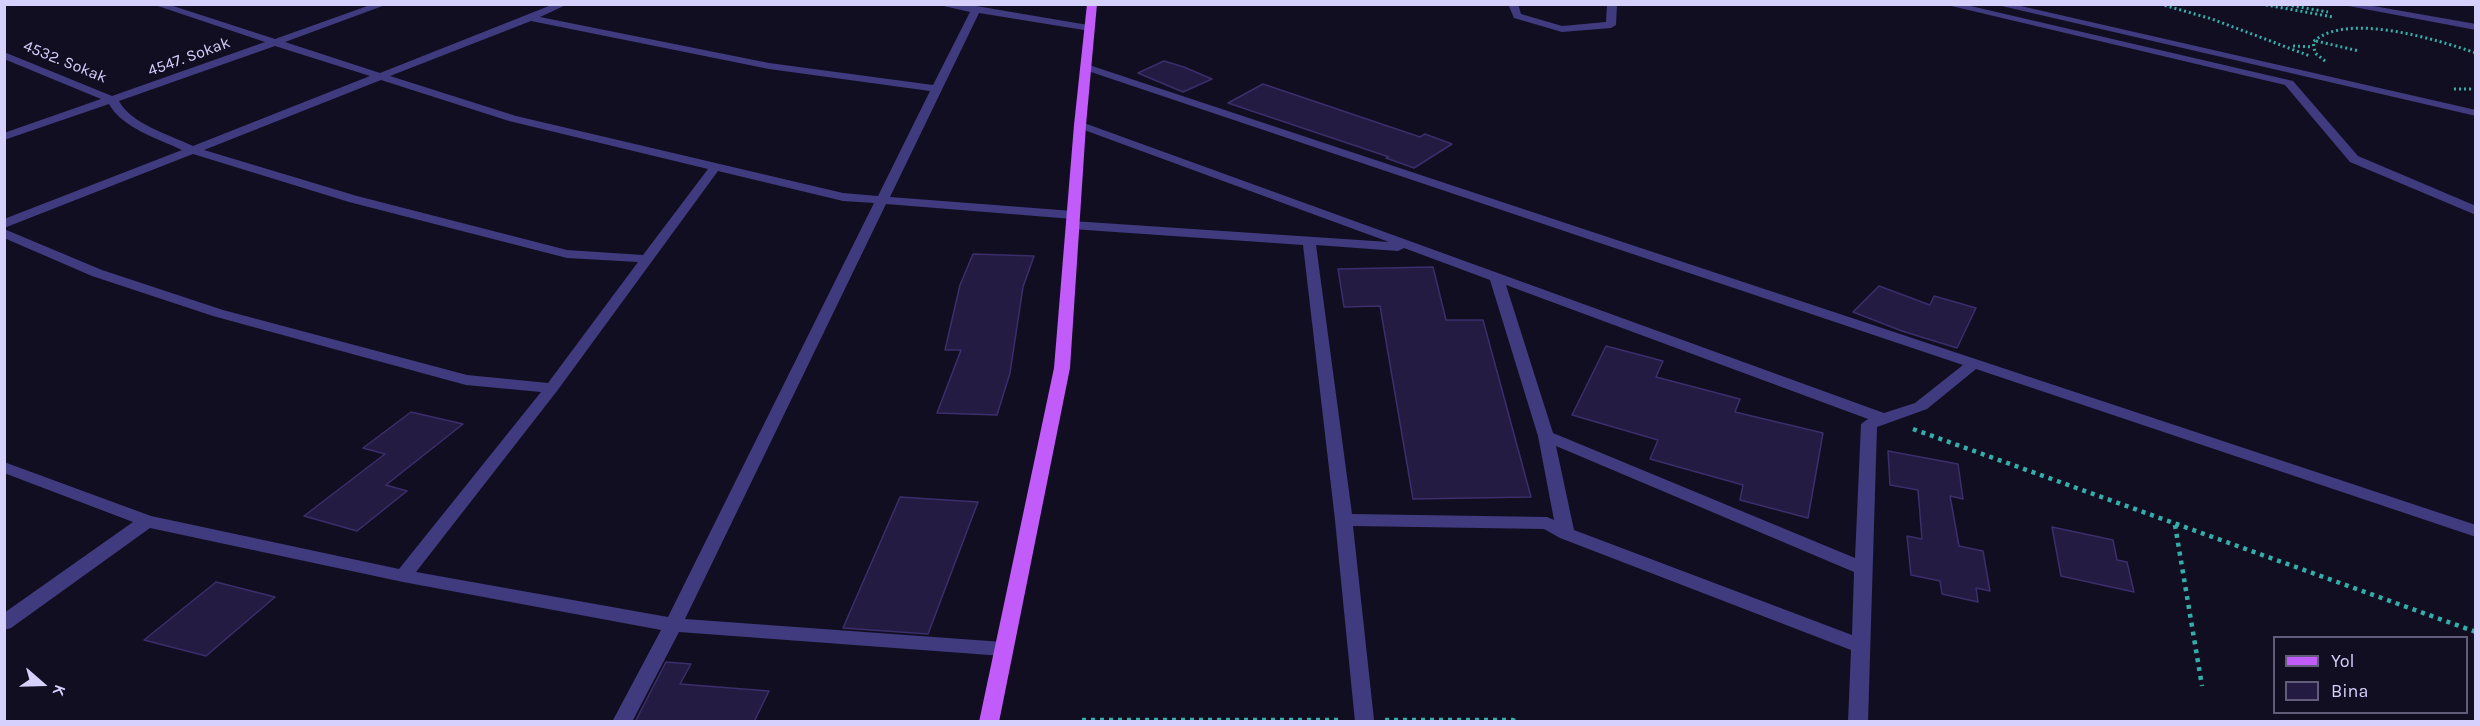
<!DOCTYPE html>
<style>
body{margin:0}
#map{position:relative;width:2480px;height:726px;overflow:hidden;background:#120e21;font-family:Karla,sans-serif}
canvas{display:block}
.frame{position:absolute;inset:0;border:6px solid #d6d0fd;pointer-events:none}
.legend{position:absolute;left:2273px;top:636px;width:195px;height:78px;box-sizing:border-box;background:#120e21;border:2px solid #605c79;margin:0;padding:8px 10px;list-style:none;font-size:18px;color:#d6d0fd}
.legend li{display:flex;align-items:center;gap:12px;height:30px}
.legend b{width:30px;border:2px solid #605c79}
.north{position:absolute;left:12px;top:654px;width:60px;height:60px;-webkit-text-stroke:4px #120e21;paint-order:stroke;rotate:110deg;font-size:16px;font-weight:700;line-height:24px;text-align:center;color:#d6d0fd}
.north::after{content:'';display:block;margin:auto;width:21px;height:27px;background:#d6d0fd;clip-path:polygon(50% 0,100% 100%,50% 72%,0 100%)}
</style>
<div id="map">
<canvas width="2480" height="726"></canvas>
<div class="frame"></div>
<ul class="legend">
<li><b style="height:8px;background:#c15bf9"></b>Yol</li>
<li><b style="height:16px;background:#231b41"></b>Bina</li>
</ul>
<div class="north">K</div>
</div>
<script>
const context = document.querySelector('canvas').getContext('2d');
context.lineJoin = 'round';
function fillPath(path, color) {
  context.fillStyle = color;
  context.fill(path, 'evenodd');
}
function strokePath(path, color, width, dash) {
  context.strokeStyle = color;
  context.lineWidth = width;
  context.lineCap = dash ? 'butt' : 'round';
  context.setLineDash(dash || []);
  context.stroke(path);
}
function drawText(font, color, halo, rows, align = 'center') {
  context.font = font + ' Karla,sans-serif';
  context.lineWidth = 4.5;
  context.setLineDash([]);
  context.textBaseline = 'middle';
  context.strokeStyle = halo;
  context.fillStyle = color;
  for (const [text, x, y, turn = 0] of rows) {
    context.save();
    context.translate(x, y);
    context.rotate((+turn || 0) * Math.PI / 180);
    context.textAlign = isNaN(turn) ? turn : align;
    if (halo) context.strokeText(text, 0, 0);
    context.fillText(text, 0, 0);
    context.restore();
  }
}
const building = new Path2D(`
 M1164 61 1184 67 1212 79 1183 92 1138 73Z
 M1263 84 1420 137 1425 134 1452 144 1414 168 1386 158 1389 157 1228 103Z
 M973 254 1034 256 1023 287 1010 373 997 415 937 413 961 350H945L960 285Z
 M1433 267 1446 320H1483L1531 497 1413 499 1380 306 1344 307 1338 269Z
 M1879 286 1930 305 1934 296 1976 308 1957 348 1902 331 1853 312Z
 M1606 346 1663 361 1656 377 1740 399 1735 412 1823 433 1808 518 1740 500 1743 485 1650 459 1658 440 1572 415Z
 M411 412 463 424 386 485 407 491 357 531 304 516 385 454 363 448Z
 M1888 451 1958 464 1963 499 1950 496 1959 546 1983 551 1990 591 1976 588 1978 602 1942 594 1940 581 1911 575 1907 536 1922 539 1918 490 1890 485Z
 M900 497 978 502 928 634 843 628Z
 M2052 527 2113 540 2117 560 2127 562 2134 592 2061 576Z
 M216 582 275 597 206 656 144 640Z
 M666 662 691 664 680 684 769 691 754 722H635Z`);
fillPath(building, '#231b41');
strokePath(building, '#3b2e6c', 1.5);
strokePath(new Path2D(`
 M2160 4 2212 19 2310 56
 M2261 4 2333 17
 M2282 4 2328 12
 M2316 41 2359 51
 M2293 46 2313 47
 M2325 61 2315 53 2313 42C2346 11 2438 40 2476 53
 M2454 89H2476`), '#32afaa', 3, [2, 3]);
strokePath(new Path2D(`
 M1913 429 2476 632
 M2175 525 2202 686
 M1082 720H1341
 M1385 720H1513L1518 722`), '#32afaa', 4.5, [4, 5]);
fillPath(new Path2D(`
 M152 4H167L275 39 373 4H388L285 42 380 73 554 4H568L540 17 769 63 933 85 970 12 935 4 976 6 1094 26V30L1090 31 979 13 890 197 1073 211 1079 215 1073 219 886 204 685 619 1003 642 1010 644 1013 649 1010 654 1003 656 679 632 632 722H612L661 630 403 582 150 528 11 628 4 630V613L133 522 4 473V462L151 516 399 569 541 392 466 385 213 316 92 276 4 238V229L102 270 223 310 467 375 548 383 638 262 567 258 349 202 193 154 4 228V219L182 150C159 139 122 128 109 104L4 140V133L101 99 4 59V52L112 96 265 42ZM531 21 769 69 930 91 878 196 843 193 516 116 390 76ZM275 46 370 76 193 146C170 135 131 124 119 101ZM381 80 509 121 708 169 643 255 567 250 357 196 204 150ZM718 171 843 201 874 203 668 617 416 572 557 391Z
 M1508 4H1518L1521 14 1562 26 1606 22 1607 4H1617L1616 25 1611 28 1562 32 1514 18Z
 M1943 4H1962L2293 81 2358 156 2476 206V215L2350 162 2285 85Z
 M1993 4H2012L2476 110V116Z
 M2338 4H2362L2476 24V30Z
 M1086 64 2476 525V537L1976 369 1927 409 1877 427 1868 722H1848L1851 650 1560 538 1544 529 1353 526 1374 720 1355 722 1335 520 1303 245 1072 229 1066 225 1072 221 1389 242 1076 127V123H1084L1884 413 1915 403 1963 365 1082 69 1081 67ZM1316 245 1398 251 1404 248 1490 280 1538 436 1554 520 1547 517 1352 514ZM1506 285 1868 419 1861 424 1855 558 1553 433ZM1556 446 1854 572 1852 635 1574 530Z`), '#3f3b7e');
fillPath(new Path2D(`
 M1087 4H1097L1086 125 1070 368 999 722H979L1054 368 1074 125Z`), '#c15bf9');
drawText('16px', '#d6d0fd', '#120e21', [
 ["4547. Sokak",189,57,-20],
 ["4532. Sokak",65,62,22]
]);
</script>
